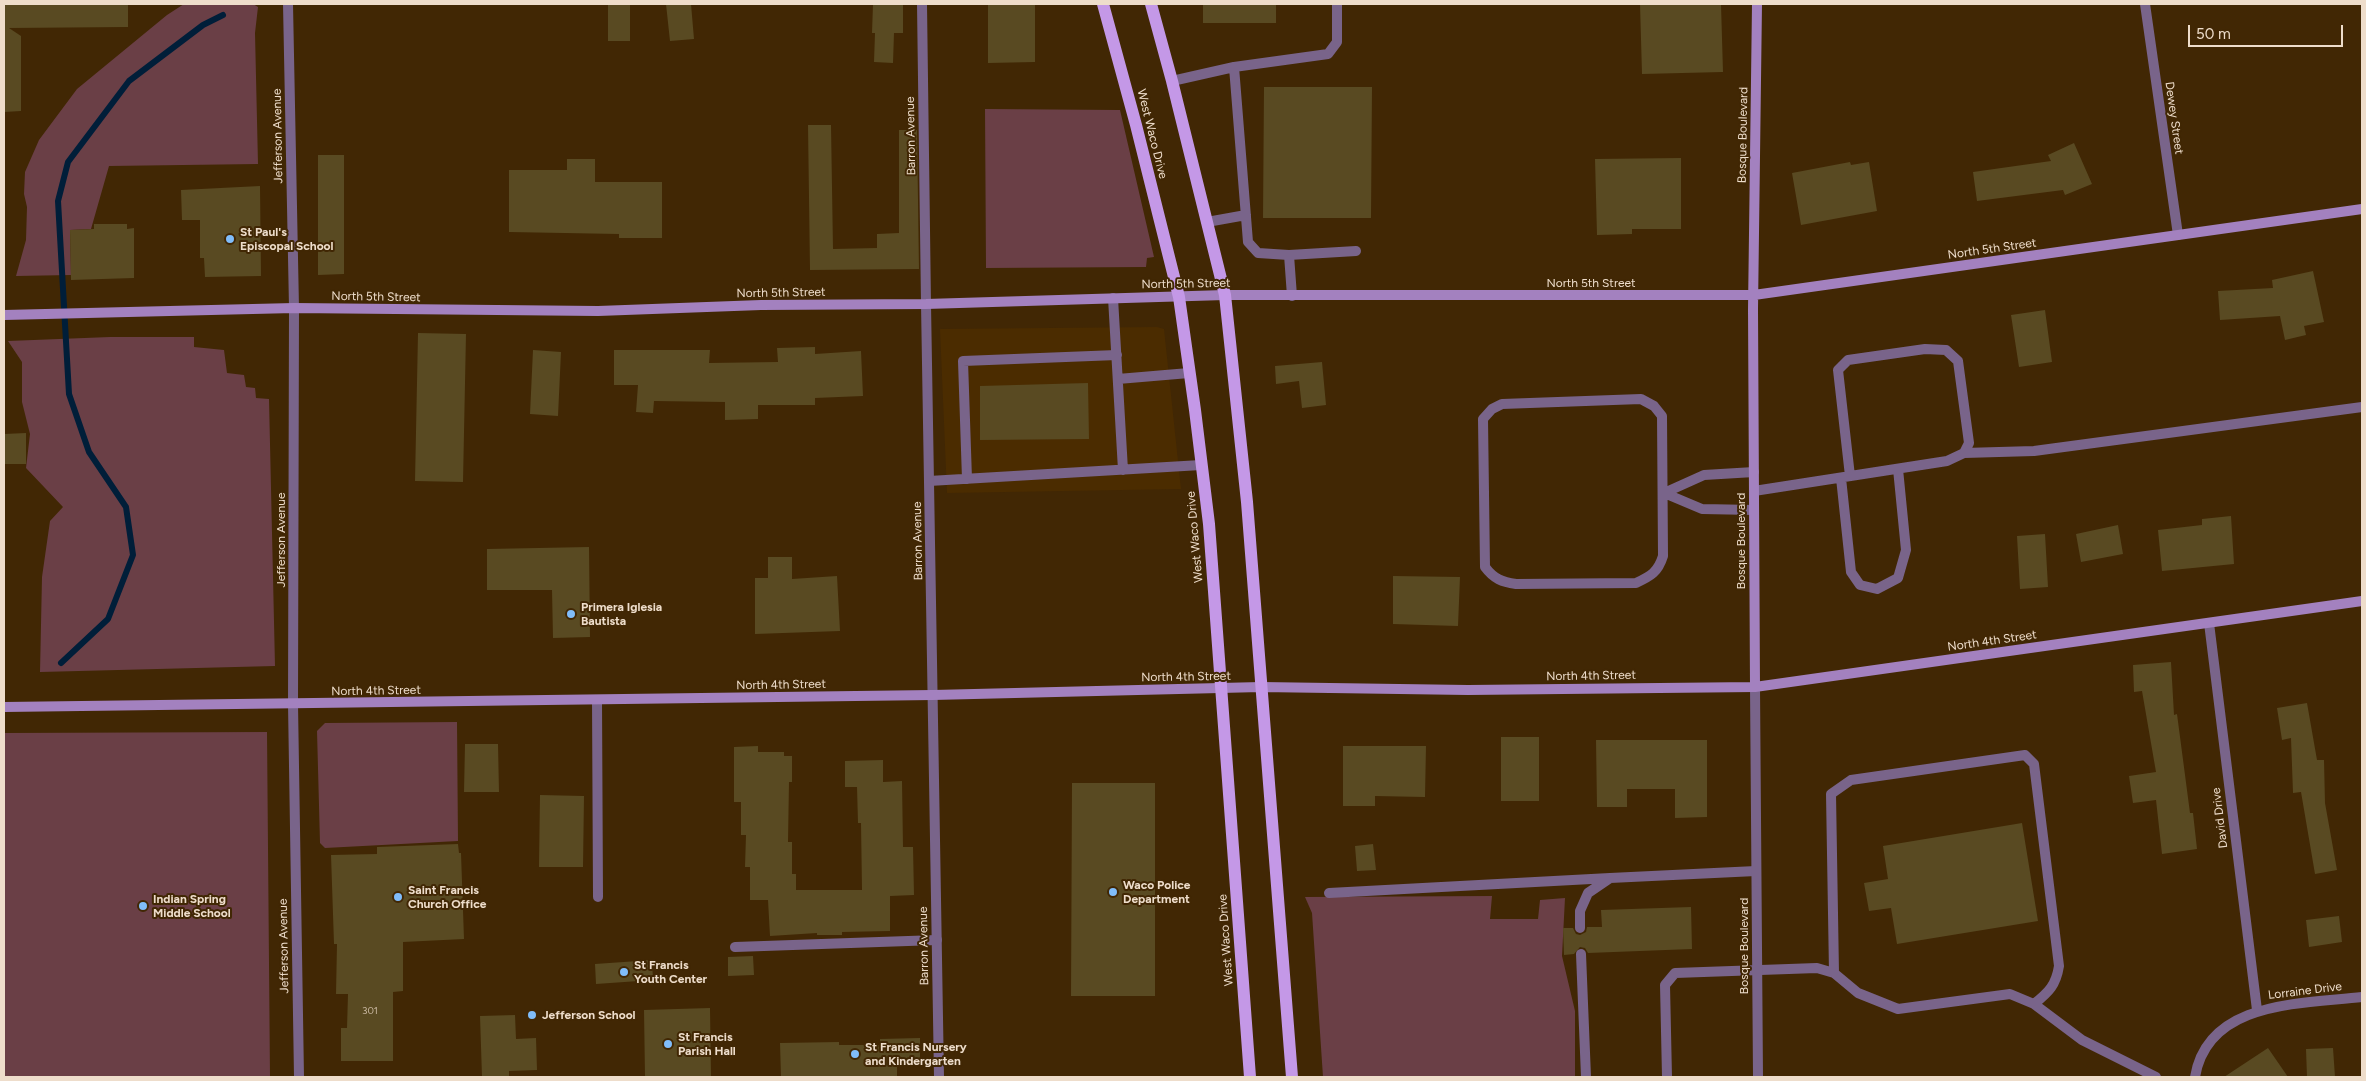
<!DOCTYPE html>
<style>
body{margin:0}
#map{position:relative;width:2366px;height:1081px;overflow:hidden;background:#412704;font-family:Figtree,sans-serif}
canvas{display:block}
.frame{position:absolute;inset:0;border:5px solid #eeddcb;pointer-events:none}
.scale{position:absolute;left:2188px;top:25px;width:155px;height:22px;box-sizing:border-box;border:2px solid #eeddcb;border-top:0;padding-left:6px;font-size:15px;line-height:18px;white-space:nowrap;color:#eeddcb;-webkit-text-stroke:4px #412704;paint-order:stroke}
</style>
<div id="map">
<canvas width="2366" height="1081"></canvas>
<div class="frame"></div>
<div class="scale">50 m</div>
</div>
<script>
const context = document.querySelector('canvas').getContext('2d');
context.lineJoin = 'round';
function fillPath(path, color) {
  context.fillStyle = color;
  context.fill(path, 'evenodd');
}
function strokePath(path, color, width, dash) {
  context.strokeStyle = color;
  context.lineWidth = width;
  context.lineCap = dash ? 'butt' : 'round';
  context.setLineDash(dash || []);
  context.stroke(path);
}
function drawText(font, color, halo, rows, align = 'center') {
  context.font = font + ' Figtree,sans-serif';
  context.lineWidth = 4;
  context.setLineDash([]);
  context.textBaseline = 'middle';
  context.strokeStyle = halo;
  context.fillStyle = color;
  for (const [text, x, y, turn = 0] of rows) {
    context.save();
    context.translate(x, y);
    context.rotate((+turn || 0) * Math.PI / 180);
    context.textAlign = isNaN(turn) ? turn : align;
    if (halo) context.strokeText(text, 0, 0);
    context.fillText(text, 0, 0);
    context.restore();
  }
}
fillPath(new Path2D(`
 M1157 327 1164 329 1181 489 947 493 940 329Z`), '#4b2c00');
fillPath(new Path2D(`
 M184 4H253L258 7 255 33 258 164 109 166 91 229 70 230 71 275 16 276 26 240 27 207 24 194 25 172 39 140 77 89 167 15Z
 M985 109 1120 110 1154 257 1147 258 1146 267 986 268Z
 M110 337H194V347L224 350 227 373 244 375 246 387 255 388 256 398 269 399 275 666 40 672 42 577 50 521 63 507 26 468 30 434 22 402V362L8 341Z
 M457 722 458 841 325 848 320 843 317 731 325 723Z
 M267 732 270 1077H4V733Z
 M1492 896 1490 919H1538L1540 900 1565 898 1562 956 1575 1011V1077H1323L1312 913 1305 897Z`), '#6a3f46');
strokePath(new Path2D(`
 M61 663 108 619 133 555 126 507 89 452 69 394 58 201 68 162 129 81 203 25 223 15`), '#001e39', 6);
fillPath(new Path2D(`
 M4 4H128V27L9 28 21 36V111L4 112Z
 M608 4H630V41H608Z
 M666 4H691L694 39 670 41Z
 M873 4H903V33H894L893 63 874 62 875 33H872Z
 M988 4H1035V62L988 63Z
 M1203 4H1276V23H1203Z
 M1640 4H1721L1723 72 1642 74Z
 M1264 87H1372L1371 218H1263Z
 M808 125H831L833 249 877 248V234L899 233V130H917L919 269 810 270Z
 M2074 143 2092 184 2065 195 2063 190 1977 201 1973 172 2051 161 2048 155Z
 M318 155H344V274L318 275Z
 M1681 158V229H1632V234L1597 235 1595 159Z
 M567 159H595V182H662V238H619V234L509 232V170H567Z
 M1850 162 1851 165 1869 162 1877 211 1801 225 1792 173Z
 M260 186 261 276 205 277 204 258H200V220H182L181 190Z
 M94 224H127V229L134 228V278L71 280 70 230 94 229Z
 M2313 271 2324 322 2304 326 2306 335 2285 340 2280 316 2220 320 2218 291 2273 288 2272 280Z
 M2045 310 2052 362 2019 367 2011 315Z
 M418 333 466 334 463 482 415 481Z
 M815 347V354L861 351 863 396 815 398V405H758V419L725 420V402L654 401 653 413 636 412 638 385H614V350H710L709 363 778 362 777 348Z
 M533 350 561 352 558 416 530 414Z
 M1322 362 1326 405 1302 408 1299 381 1276 384 1275 366Z
 M1088 383 1089 439 980 440V386Z
 M26 433V464H4V434Z
 M2231 516 2234 564 2162 571 2158 530 2202 525V519Z
 M2118 525 2123 554 2081 562 2076 534Z
 M2045 534 2048 587 2020 589 2017 536Z
 M589 547 590 637 553 638 552 590H487V549Z
 M768 557H792V579L837 576 840 631 755 634V578H768Z
 M1393 576 1460 577 1458 626 1393 624Z
 M2171 662 2174 715 2177 714 2190 813H2193L2197 849 2162 854 2156 800 2133 803 2129 776 2156 772 2142 691 2134 692 2133 665Z
 M2307 703 2317 760H2324L2325 803 2337 870 2315 874 2301 792 2293 793 2291 738 2282 740 2277 708Z
 M1501 737H1539V801H1501Z
 M1596 740H1707V817L1675 818V789H1627V807H1597Z
 M465 744H498L499 792H464Z
 M758 746V752H784V756H792V782H789L788 842H792V874H796V890H862L861 823H858L857 787H845V761L883 760V782L902 781 903 847H913L914 895 890 896V931L842 932V935H817V933L770 936 768 900H750V867H745L746 835H741V802H734V747Z
 M1343 746H1426L1425 797 1375 796V806H1343Z
 M1072 783H1155V996H1071Z
 M540 795 584 796 583 867H539Z
 M2022 823 2038 921 1897 944 1891 908 1869 911 1864 883 1888 879 1883 846Z
 M458 844 459 853H461L464 939 403 942V991L393 992V1061H341V1028H347L348 994H336L337 944H334L331 855 377 854V847Z
 M1373 844 1376 870 1357 871 1355 846Z
 M1691 907 1692 949 1588 953 1585 948 1580 947 1574 954 1564 955 1563 928H1573L1576 934 1580 935 1586 932 1587 927H1602L1601 910Z
 M2339 916 2342 942 2309 947 2306 920Z
 M753 956 754 975 728 976V957Z
 M652 960 653 980 596 984 595 964Z
 M710 1008 711 1077H645L644 1010Z
 M515 1015 516 1039 536 1038 537 1070 509 1071V1077H482L480 1016Z
 M920 1038V1063H897V1077H781L780 1043 839 1042V1045H880V1039Z
 M2268 1048 2288 1077H2224Z
 M2333 1048 2335 1077H2307L2306 1049Z`), '#594a22');
strokePath(new Path2D(`
 M922 4 926 304
 M1234 67 1248 242 1258 253 1289 255 1356 251
 M1172 81 1234 67 1328 54 1337 42V4
 M1207 222 1246 215
 M1289 255 1292 296
 M1113 298 1123 470
 M1118 379 1189 373
 M1641 399 1654 406 1662 416 1663 556C1658 572 1651 576 1636 583L1516 584C1502 582 1494 579 1485 567L1483 419 1492 409 1502 404Z
 M1964 453 2034 451 2362 407
 M1841 478 1851 572 1860 585 1877 589 1898 578 1906 550 1898 469
 M967 479 963 361 1117 355
 M929 481 1201 465
 M1754 491 1947 461 1964 453 1969 443 1958 361 1946 350 1925 349 1848 360 1838 370 1850 476
 M1664 493 1704 475 1754 472
 M1664 493 1702 509 1754 510
 M597 700 598 897
 M1329 893 1610 878
 M1580 928V911L1588 893 1610 878 1756 871
 M735 947 937 940
 M1581 954 1586 1077
 M2034 1004C2049 992 2056 985 2059 966L2034 764 2025 755 1851 780 1831 794 1834 973 1858 993 1898 1009 2010 994 2034 1004 2082 1040 2156 1077
 M1667 1077 1665 985 1675 973 1817 968 1834 973`), '#79648a', 10);
strokePath(new Path2D(`
 M288 4 294 308 293 704 299 1077
 M2145 4 2178 235
 M926 304 939 1077
 M2209 623 2257 1010
 M1755 687 1758 1077
 M2195 1077C2208 1000 2303 1004 2362 997`), '#79648a', 10);
strokePath(new Path2D(`
 M4 315 294 308 598 311 761 305 926 304 1225 295H1754L2362 209
 M1755 687 1753 309 1757 4
 M4 707 933 695 1261 687 1468 690 1755 687 2362 601`), '#a381bf', 10);
strokePath(new Path2D(`
 M1103 4 1136 125 1179 297 1195 410 1209 524 1250 1077
 M1151 4 1172 81 1225 295 1247 502 1292 1077`), '#c498e7', 12);
for (const [x, y, r, color] of [
 [230,239,5,"#80bdfa"],
 [571,614,5,"#80bdfa"],
 [1113,892,5,"#80bdfa"],
 [398,897,5,"#80bdfa"],
 [143,906,5,"#80bdfa"],
 [624,972,5,"#80bdfa"],
 [532,1015,5,"#80bdfa"],
 [668,1044,5,"#80bdfa"],
 [855,1054,5,"#80bdfa"]
]) {
  const dot = new Path2D();
  dot.arc(x, y, r, 0, 2 * Math.PI);
  context.fillStyle = color;
  context.fill(dot);
  strokePath(dot, '#412704', 2);
}
drawText('10px', '#c9b8a1', null, [
 ["301",370,1011]
]);
drawText('12px', '#eeddcb', '#412704', [
 ["Dewey Street",2174,118,82],
 ["West Waco Drive",1152,134,76],
 ["Bosque Boulevard",1743,135,-89],
 ["Jefferson Avenue",278,136,-91],
 ["Barron Avenue",911,136,-91],
 ["North 5th Street",1992,249,-8],
 ["North 5th Street",1591,283],
 ["North 5th Street",1186,284,-1],
 ["North 5th Street",781,293,-1],
 ["North 5th Street",376,297,1],
 ["West Waco Drive",1195,537,-95],
 ["Jefferson Avenue",281,540,-90],
 ["Barron Avenue",918,541,-91],
 ["Bosque Boulevard",1741,541,-90],
 ["North 4th Street",1992,641,-8],
 ["North 4th Street",1591,676,-1],
 ["North 4th Street",1186,677,-1],
 ["North 4th Street",781,685,-1],
 ["North 4th Street",376,691,-1],
 ["David Drive",2220,818,-97],
 ["West Waco Drive",1226,940,-94],
 ["Jefferson Avenue",284,946,-91],
 ["Barron Avenue",924,946,-91],
 ["Bosque Boulevard",1744,946,-90],
 ["Lorraine Drive",2305,991,-7]
]);
drawText('bold 12px', '#eeddcb', '#412704', [
 ["St Paul's",240,232],
 ["Episcopal School",240,246],
 ["Primera Iglesia",581,607],
 ["Bautista",581,621],
 ["Waco Police",1123,885],
 ["Department",1123,899],
 ["Saint Francis",408,890],
 ["Church Office",408,904],
 ["Indian Spring",153,899],
 ["Middle School",153,913],
 ["St Francis",634,965],
 ["Youth Center",634,979],
 ["Jefferson School",542,1015],
 ["St Francis",678,1037],
 ["Parish Hall",678,1051],
 ["St Francis Nursery",865,1047],
 ["and Kindergarten",865,1061]
], 'left');
</script>
